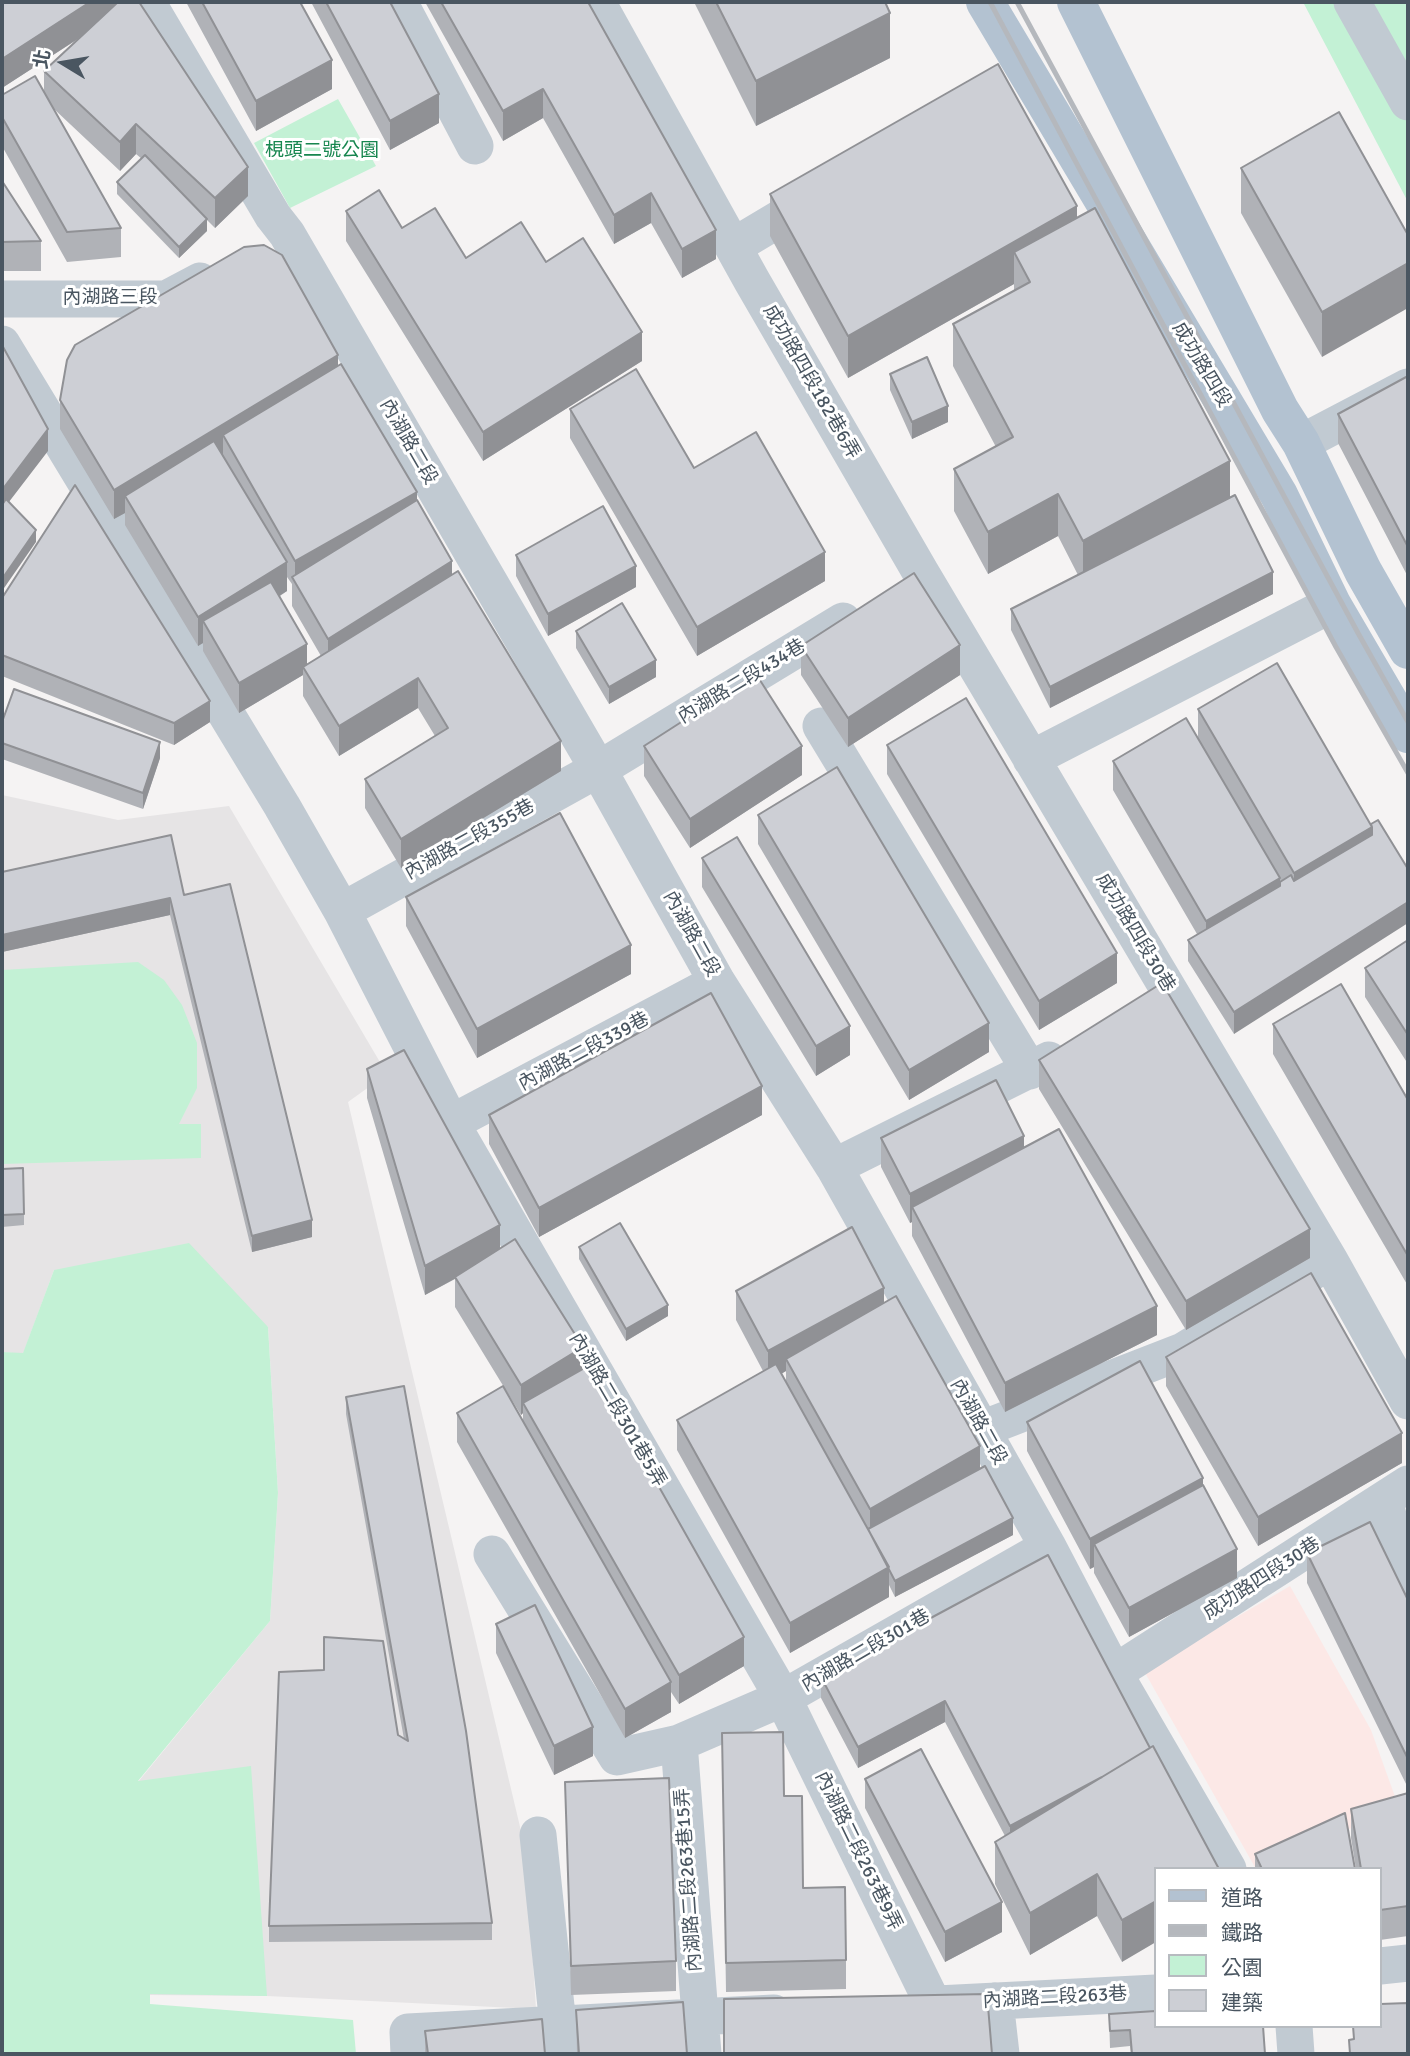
<!DOCTYPE html>
<meta charset="utf-8">
<style>
body{margin:0}
#map{position:relative;width:1410px;height:2056px;overflow:hidden;background:#f5f3f3;font-family:Signika,"Noto Sans TC",sans-serif}
canvas{display:block}
.frame{position:absolute;inset:0;border:4px solid #4a5661;pointer-events:none}
.legend{position:absolute;left:1154px;top:1867px;width:228px;height:161px;box-sizing:border-box;background:#fff;border:2px solid #b7bbc0;margin:0;padding:9px 12px;list-style:none;font-size:21px;color:#4a5661}
.legend li{display:flex;align-items:center;gap:14px;height:35px}
.legend b{width:35px;border:2px solid #b7bbc0}
.north{position:absolute;left:28px;top:28px;width:70px;height:70px;-webkit-text-stroke:5px #fff;paint-order:stroke;rotate:281deg;font-size:19px;font-weight:700;line-height:28px;text-align:center;color:#4a5661}
.north::after{content:'';display:block;margin:auto;width:24px;height:32px;background:#4a5661;clip-path:polygon(50% 0,100% 100%,50% 72%,0 100%)}
</style>
<div id="map">
<canvas width="1410" height="2056"></canvas>
<div class="frame"></div>
<ul class="legend">
<li><b style="height:9px;background:#b3c2d1"></b>道路</li>
<li><b style="height:9px;background:#b5b8bd"></b>鐵路</li>
<li><b style="height:19px;background:#c3f1d5"></b>公園</li>
<li><b style="height:19px;background:#cdcfd5"></b>建築</li>
</ul>
<div class="north">北</div>
</div>
<script>
const context = document.querySelector('canvas').getContext('2d');
context.lineJoin = 'round';
function fillPath(path, color) {
  context.fillStyle = color;
  context.fill(path, 'evenodd');
}
function strokePath(path, color, width, dash) {
  context.strokeStyle = color;
  context.lineWidth = width;
  context.lineCap = dash ? 'butt' : 'round';
  context.setLineDash(dash || []);
  context.stroke(path);
}
function drawText(font, color, halo, rows, align = 'center') {
  context.font = font + ' Signika,"Noto Sans TC",sans-serif';
  context.lineWidth = 6;
  context.setLineDash([]);
  context.textBaseline = 'middle';
  context.strokeStyle = halo;
  context.fillStyle = color;
  for (const [text, x, y, turn = 0] of rows) {
    context.save();
    context.translate(x, y);
    context.rotate((+turn || 0) * Math.PI / 180);
    context.textAlign = isNaN(turn) ? turn : align;
    if (halo) context.strokeText(text, 0, 0);
    context.fillText(text, 0, 0);
    context.restore();
  }
}
fillPath(new Path2D(`
 M2 795 118 820 229 806 387 1074 348 1102 526 1852 536 2009 267 1996 150 1995 138 1782 270 1621 278 1493 268 1327 54 1270 23 1354 2 1352Z`), '#e6e4e5');
fillPath(new Path2D(`
 M1290 1586 1371 1730 1398 1805 1268 1869H1256L1144 1671Z`), '#fce8e6');
fillPath(new Path2D(`
 M1303 2H1408V202Z
 M338 99 376 166 290 208 254 143Z
 M138 962 164 980 182 1005 197 1043V1088L179 1124H201V1158L2 1164V970Z
 M189 1243 268 1327 278 1493 270 1621 138 1781 251 1766 267 1996 150 1994V2004L353 2020 356 2054H2V1352L23 1353 54 1270Z`), '#c3f1d5');
strokePath(new Path2D(`
 M147 2 273 216 287 234 598 769 717 982 834 1167 1048 1547 1114 1673 1228 1869
 M399 2 475 146
 M597 2 752 281 921 573 1330 1261 1408 1401
 M1352 2 1408 102
 M734 246 811 200
 M2 299H166L200 281
 M2 344 282 806 342 911 451 1123 783 1698 933 2004
 M1301 443 1408 387
 M821 726 1030 1071
 M1031 759 1332 604
 M342 911 609 763 843 621
 M451 1123 717 982
 M834 1167 1049 1060
 M982 1429 1183 1351 1330 1261
 M1384 1501 1408 1588
 M492 1554 617 1757 679 1743 783 1698 1048 1547
 M1114 1673 1408 1484
 M679 1743 703 2054
 M538 1835 561 2054
 M1380 1966 1408 1963
 M995 2001 1001 2054
 M937 2004 1156 1993
 M1294 2026 1296 2054
 M409 2054 408 2032 774 2013`), '#c1cad2', 37);
strokePath(new Path2D(`
 M985 2 1279 495 1332 604 1408 734
 M1076 2 1280 410 1301 443 1363 571 1408 650`), '#b3c2d1', 38);
strokePath(new Path2D(`
 M990 2 1336 647 1408 773
 M1017 2 1358 633 1408 722`), '#b5b8bd', 5);
fillPath(new Path2D(`
 M2 2H139L248 196 215 228 207 220V231L179 258 117 194V182L142 159 136 154 120 171 54 109 121 228V257L67 262 2 146V95L44 92V71L78 39 2 88Z
 M186 2H300L332 89 256 131Z
 M311 2H390L439 123 390 150Z
 M425 2H588L716 259 682 278 651 223 614 244 543 118 503 141Z
 M694 2H885L890 58 756 126Z
 M1339 112 1322 357 1241 213V168Z
 M2 181 41 241V271H2Z
 M770 194 1077 218 1230 498 1273 594 1050 708 1011 630V609L1078 575 1058 536 988 574 954 511V469L996 447 953 366V324L1014 291V284L848 378 770 236Z
 M346 211 402 228 466 258 642 361 483 461 346 241Z
 M338 366 417 500 452 575 561 771 401 868 365 808V779L435 736 418 708 339 756 303 696V675L239 713 203 651V643L198 646 125 525V513L114 519 60 429V400ZM287 577 292 584V606L321 656 307 664 280 596 287 591Z
 M890 374 948 422 912 439 890 390Z
 M1408 376V577L1338 443V414Z
 M570 409 694 468 825 581 697 656 570 438Z
 M516 555 636 587 548 636 516 576Z
 M2 598 210 722 174 745 2 676Z
 M576 631 656 677 609 704 576 648Z
 M801 646 960 675 848 747 801 675Z
 M1198 709 1371 824 1234 1034 1188 961V940L1197 934 1113 790V761L1198 738Z
 M2 722 160 758 143 809 2 759Z
 M887 745 1117 983 1039 1030 887 774Z
 M644 746 802 775 690 848 644 776Z
 M758 815 989 1052 909 1100 758 844Z
 M702 858 850 1055 816 1076 702 887Z
 M2 872 184 895 312 1237 252 1252 170 915 2 952Z
 M406 897 631 974 477 1058 406 926Z
 M1408 940V1064L1365 997V968Z
 M1273 1024 1408 1100V1286L1273 1054Z
 M1039 1060 1310 1258 1186 1330 1039 1089Z
 M367 1069 500 1249 583 1370 744 1666 679 1704 671 1692V1712L625 1738 457 1442V1413L523 1423V1413L521 1415 455 1307V1279L425 1295 367 1098Z
 M489 1115H762L539 1237 489 1144Z
 M881 1138 1024 1148 1157 1335 1005 1412 912 1236V1222L910 1223 881 1167Z
 M2 1169 24 1214V1225L2 1227Z
 M579 1247 668 1316 626 1341 579 1259Z
 M736 1291 884 1303 980 1469 1013 1535 895 1597 889 1585V1597L790 1653 677 1450V1420L763 1371 736 1320ZM786 1371V1384L781 1374Z
 M1166 1357 1402 1463 1258 1546 1166 1386Z
 M346 1397 492 1923V1940L269 1942V1926L398 1735 404 1739 346 1414Z
 M1027 1422 1203 1485 1237 1578 1129 1637 1094 1573V1567L1090 1569 1027 1451Z
 M1307 1553 1408 1600V1788L1307 1583Z
 M1048 1555 1156 1869 1122 1962 1097 1916 1030 1955 995 1884V1842L1005 1836 945 1722 858 1768 821 1698V1677Z
 M496 1624 593 1756 554 1775 496 1653Z
 M722 1733 784 1796 803 1888 846 1960V1989L726 1992Z
 M865 1779 1002 1932 945 1962 865 1808Z
 M565 1782 676 1961V1991L571 1995Z
 M1408 1793V1936L1380 1940V1869H1356L1351 1838V1809Z
 M1255 1854 1355 1869H1255Z
 M576 2010 687 2054H577Z
 M1109 2014 1265 2054H1131L1130 2046 1110 2048Z
 M425 2031 545 2054H425Z`), '#b0b2b7');
fillPath(new Path2D(`
 M90 2H127V7L2 88V59Z
 M890 13V58L756 126V81Z
 M332 60V89L256 131V101Z
 M543 89V118L503 141V111Z
 M439 94V123L390 150V121Z
 M136 124V154L120 171V142Z
 M248 167V196L215 228V198Z
 M651 193V223L614 244V215Z
 M1077 206V248L1014 252V284L848 378V336Z
 M207 219V231L179 258V247Z
 M716 230V259L682 278V249Z
 M1408 263V308L1322 357V312Z
 M642 332V361L483 461V432Z
 M338 355V384L223 435V454L132 508 125 496V513L114 519V490Z
 M948 406V422L912 439V422Z
 M48 429V451L2 511V490Z
 M1230 461V503L1083 583V541Z
 M417 492V521L295 582V561Z
 M1058 494V536L988 574V532Z
 M36 530V542L2 591V579Z
 M825 552V581L697 656V627Z
 M452 561V590L328 668V639Z
 M287 562V591L212 637 203 621V643L198 646V617Z
 M636 566V587L548 636V614Z
 M1273 572V594L1050 708V687Z
 M307 644V673L303 667V675L239 713V683Z
 M960 645V675L848 747V718Z
 M656 660V677L609 704V687Z
 M418 678V708L339 756V726Z
 M210 701V722L174 745V723Z
 M561 741V771L401 868V839Z
 M160 742V758L143 809V793Z
 M802 746V775L690 848V819Z
 M1372 827V856L1294 903V873Z
 M1280 878V907L1206 950V921Z
 M170 898V915L2 952V935Z
 M1408 902V923L1234 1034V1012Z
 M631 945V974L477 1058V1029Z
 M1117 953V983L1039 1030V1001Z
 M989 1023V1052L909 1100V1070Z
 M850 1026V1055L816 1076V1046Z
 M762 1086V1115L539 1237V1208Z
 M1024 1136V1165L912 1207V1222L910 1223V1194Z
 M312 1220V1237L252 1252V1236Z
 M500 1225V1254L425 1295V1266Z
 M1310 1229V1258L1186 1330V1301Z
 M884 1288V1317L786 1359V1371L768 1381V1351Z
 M668 1305V1316L626 1341V1329Z
 M1157 1306V1335L1005 1412V1383Z
 M583 1347V1377L523 1403V1413L521 1415V1385Z
 M1402 1433V1463L1258 1546V1517Z
 M980 1446V1476L870 1533V1509Z
 M1203 1478V1507L1094 1544V1567L1090 1569V1539Z
 M1013 1518V1535L895 1597V1581Z
 M1237 1549V1578L1129 1637V1608Z
 M889 1567V1597L790 1653V1623Z
 M744 1637V1666L679 1704V1675Z
 M671 1682V1712L625 1738V1709Z
 M945 1701V1722L858 1768V1747Z
 M593 1727V1756L554 1775V1746Z
 M1151 1751 1010 1847V1826Z
 M1097 1874V1916L1030 1955V1913Z
 M1156 1901V1942L1122 1962V1920Z
 M1002 1902V1932L945 1962V1932Z`), '#909195');
const building = new Path2D(`
 M2 2H90L2 59Z
 M118 2H139L248 167 215 198 136 124 120 142 44 71Z
 M202 2H300L332 60 256 101Z
 M326 2H390L439 94 390 121Z
 M441 2H588L716 230 682 249 651 193 614 215 543 89 503 111Z
 M716 2H885L890 13 756 81Z
 M998 64 1077 206 848 336 770 194Z
 M35 76 121 228 67 232 2 117V95Z
 M1339 112 1408 235V263L1322 312 1241 168Z
 M145 155 207 219 179 247 117 182Z
 M2 181 41 241 2 242Z
 M379 190 402 228 435 208 466 258 521 222 546 262 583 238 642 332 483 432 346 211Z
 M1095 208 1230 461 1083 541 1058 494 988 532 954 469 1013 437 953 324 1030 282 1014 252Z
 M264 245 282 255 338 355 114 490 60 400 67 360 75 345 244 247Z
 M2 345 48 429 2 490Z
 M927 357 948 406 912 422 890 374Z
 M341 364 417 492 295 561 223 435Z
 M636 369 694 468 756 432 825 552 697 627 570 409Z
 M1408 376V547L1338 414Z
 M214 441 287 562 198 617 125 496Z
 M75 485 210 701 174 723 2 655V598Z
 M1235 495 1273 572 1050 687 1011 609Z
 M6 499 36 530 2 579V505Z
 M417 500 452 561 328 639 292 577Z
 M603 506 636 566 548 614 516 555Z
 M458 571 561 741 401 839 365 779 448 728 418 678 339 726 303 667Z
 M914 573 960 645 848 718 801 646Z
 M271 582 307 644 239 683 203 621Z
 M622 603 656 660 609 687 576 631Z
 M1277 663 1372 827 1294 873 1198 709Z
 M756 674 802 746 690 819 644 746Z
 M14 689 160 742 143 793 2 743V722Z
 M966 698 1117 953 1039 1001 887 745Z
 M1186 718 1280 878 1206 921 1113 761Z
 M837 767 989 1023 909 1070 758 815Z
 M560 813 631 945 477 1029 406 897Z
 M1378 820 1408 869V902L1234 1012 1188 940 1280 886V882L1291 875 1294 881 1372 835V827L1371 824Z
 M171 835 184 895 230 884 312 1220 252 1236 170 898 2 935V872Z
 M737 837 850 1026 816 1046 702 858Z
 M1408 940V1035L1365 968Z
 M1162 983 1310 1229 1186 1301 1039 1060Z
 M1341 984 1408 1100V1256L1273 1024Z
 M711 993 762 1086 539 1208 489 1115Z
 M404 1050 500 1225 425 1266 367 1069Z
 M996 1080 1024 1136 910 1194 881 1138Z
 M1059 1129 1157 1306 1005 1383 912 1207Z
 M23 1168 24 1214 2 1215V1169Z
 M620 1223 668 1305 626 1329 579 1247Z
 M852 1227 884 1288 768 1351 736 1291Z
 M515 1239 583 1347 521 1385 455 1277Z
 M1311 1273 1402 1433 1258 1517 1166 1357Z
 M896 1296 980 1446 870 1509 786 1359Z
 M1140 1361 1203 1478 1090 1539 1027 1422Z
 M776 1364 889 1567 790 1623 677 1420Z
 M590 1365 744 1637 679 1675 523 1403Z
 M404 1386 466 1731 492 1923 269 1926 279 1672 324 1670V1637L383 1641 398 1735 408 1741 346 1397Z
 M503 1386 671 1682 625 1709 457 1413Z
 M985 1466 1013 1518 895 1581 868 1529Z
 M1203 1485 1237 1549 1129 1608 1094 1544Z
 M1370 1522 1408 1600V1759L1307 1553Z
 M1048 1555 1150 1748 1102 1777 1010 1826 945 1701 858 1747 821 1677Z
 M535 1605 593 1727 554 1746 496 1624Z
 M783 1732 784 1796H802L803 1888 845 1887 846 1960 726 1963 722 1733Z
 M1153 1746 1219 1869H1156V1901L1122 1920 1097 1874 1030 1913 995 1842Z
 M921 1749 1002 1902 945 1932 865 1779Z
 M669 1778 676 1961 571 1966 565 1782Z
 M1408 1793V1906L1380 1910V1869H1361L1351 1809Z
 M1345 1813 1355 1869H1262L1255 1854Z
 M987 1994 992 2054H724V1999Z
 M683 2002 687 2054H579L576 2010Z
 M1408 2003V2054H1350L1349 2040 1354 2039 1353 2026H1380V2004Z
 M1156 2011V2026H1263L1265 2054H1132L1130 2030 1110 2031 1109 2014Z
 M542 2019 545 2054H428L425 2031Z`);
fillPath(building, '#cdcfd5');
strokePath(building, '#909195', 2);
drawText('19px', '#17864f', '#fff', [
 ["梘頭二號公園",322,151]
]);
drawText('19px', '#4a5661', '#fff', [
 ["內湖路三段",110,298],
 ["成功路四段",1201,365,59],
 ["成功路四段182巷6弄",811,382,60],
 ["內湖路二段",408,442,60],
 ["內湖路二段434巷",742,682,-31],
 ["內湖路二段355巷",470,840,-29],
 ["成功路四段30巷",1135,933,59],
 ["內湖路二段",691,934,61],
 ["內湖路二段339巷",584,1052,-28],
 ["內湖路二段301巷5弄",617,1410,60],
 ["內湖路二段",978,1422,61],
 ["成功路四段30巷",1262,1579,-33],
 ["內湖路二段301巷",866,1651,-30],
 ["內湖路二段263巷9弄",858,1851,64],
 ["內湖路二段263巷15弄",689,1880,-94],
 ["內湖路二段263巷",1055,1998,-3]
]);
</script>
